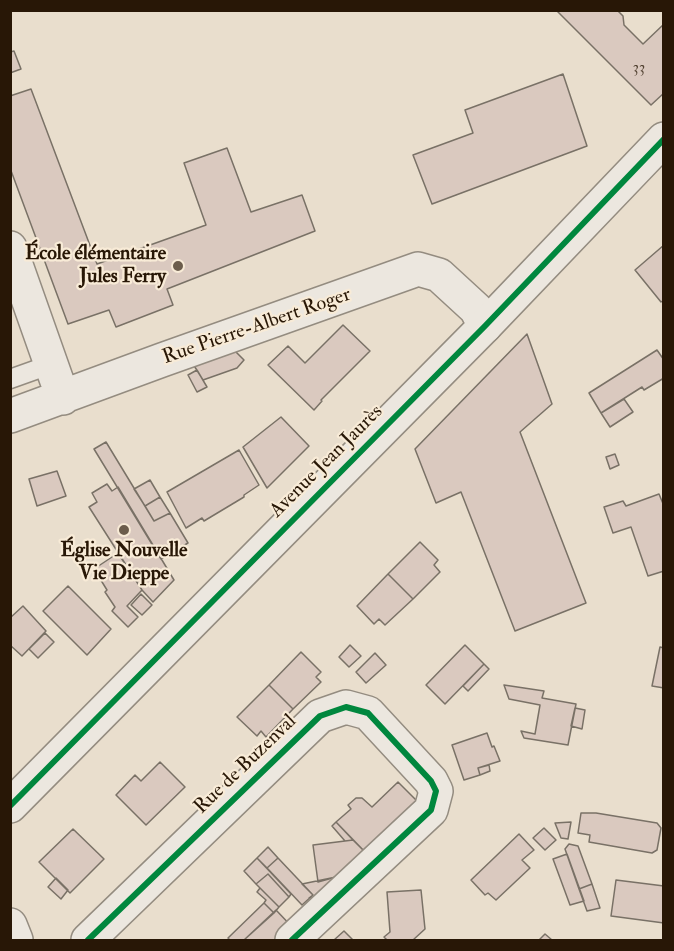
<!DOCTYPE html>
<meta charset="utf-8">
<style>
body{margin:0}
#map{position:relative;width:674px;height:951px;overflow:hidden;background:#e9decd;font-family:"IM FELL Double Pica",serif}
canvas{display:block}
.frame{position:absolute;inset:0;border:12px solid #281706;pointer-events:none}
</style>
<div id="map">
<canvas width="674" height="951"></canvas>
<div class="frame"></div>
</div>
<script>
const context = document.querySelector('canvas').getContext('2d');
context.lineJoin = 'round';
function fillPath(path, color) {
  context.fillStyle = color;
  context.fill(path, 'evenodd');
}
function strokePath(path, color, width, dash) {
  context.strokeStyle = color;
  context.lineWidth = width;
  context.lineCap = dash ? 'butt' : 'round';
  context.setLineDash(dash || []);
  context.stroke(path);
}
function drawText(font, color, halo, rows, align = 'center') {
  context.font = font + ' "IM FELL Double Pica",serif';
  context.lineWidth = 4.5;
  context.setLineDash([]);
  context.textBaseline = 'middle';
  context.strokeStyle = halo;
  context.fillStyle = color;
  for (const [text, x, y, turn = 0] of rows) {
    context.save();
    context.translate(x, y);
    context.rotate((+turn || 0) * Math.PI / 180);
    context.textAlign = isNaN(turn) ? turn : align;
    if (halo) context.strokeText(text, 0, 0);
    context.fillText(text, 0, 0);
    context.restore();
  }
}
const building = new Path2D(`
 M556 10H617L623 16 624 25 643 44 664 24V93L651 105Z
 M14 51 21 69 10 73V52Z
 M563 74 587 146 432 204 413 155 473 133 465 110Z
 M31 89 97 264 206 225 184 163 227 148 251 212 302 195 315 231 167 289 173 305 116 327 109 310 68 324 10 168V96Z
 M664 245V300L661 302 635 270Z
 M343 325 370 351 321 400 322 401 314 410 268 365 288 346 305 363Z
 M527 334 552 404 520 432 586 603 515 631 461 492 436 503 415 449Z
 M233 349 244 360 237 368 203 380 193 364Z
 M657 350 664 360V378L644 390 642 387 601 413 589 393Z
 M197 370 207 387 197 392 188 375Z
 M624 399 633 412 610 427 601 413Z
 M281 417 309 446 267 488 243 447Z
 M106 442 154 521 170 513 188 543 161 559 94 449Z
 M239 450 259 485 244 495V497L204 521 202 518 186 528 167 492Z
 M615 454 619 465 610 469 606 457Z
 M57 471 66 496 37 506 29 479Z
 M150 480 160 497 145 506 134 489Z
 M107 484 112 491 118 487 174 580 153 602 142 590 89 507 97 502 92 493Z
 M659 494 664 506V571L648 576 631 527 613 533 604 507 623 501 626 506Z
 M160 497 170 513 154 521 145 506Z
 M420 542 438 560 434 565 440 572 413 599 388 574Z
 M118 553 142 590 127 606 138 617 128 627 112 611 115 607 105 592 107 590 94 569Z
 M388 574 413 599 385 625 379 619 374 624 357 606Z
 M68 586 111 629 87 655 43 611Z
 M141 594 152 605 142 615 131 605Z
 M23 606 46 631 22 656 10 645V618Z
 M45 633 54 642 38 658 29 649Z
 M350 645 361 656 349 667 339 657Z
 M465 645 484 664 445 704 426 685Z
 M660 647 664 648V688L652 686Z
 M301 652 321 672 316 677 321 682 293 709 269 685Z
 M375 653 386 665 366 683 356 672Z
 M484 664 489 669 468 691 463 686Z
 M269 685 293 709 266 737 261 731 257 736 237 717Z
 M504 685 544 691 542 698 576 704 568 745 524 738 521 731 535 734 540 705 509 699Z
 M575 708 585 710 582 729 571 726Z
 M487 733 492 747 494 746 500 761 478 768 480 775 464 780 452 745Z
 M160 762 185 787 146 825 116 795 135 775 141 781Z
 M489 765 490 771 480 775 478 768Z
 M398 782 421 805 368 855 336 822 351 809 348 805 356 798H362L372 807Z
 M581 813H596L657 823 661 828 657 850 652 853 589 842 590 835 578 833Z
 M336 822 353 840 345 841 332 826Z
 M571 822 568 839 561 838 555 823Z
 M544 828 556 840 545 850 533 838Z
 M73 829 104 859 70 893 39 862Z
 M519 834 534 850 522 860 530 868 496 900 488 893 485 895 471 880Z
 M353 840 371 858 336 877 318 882 313 845Z
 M569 844 578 846 592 884 579 889 565 849Z
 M268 847 278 858 267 868 257 858Z
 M567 854 584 901 570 905 553 859Z
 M257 858 291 894 289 897 268 874 256 884 244 871Z
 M278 858 313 895 302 905 267 868Z
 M268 874 289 897 279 907 256 884Z
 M336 877 338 894 309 898 313 895 302 884Z
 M56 878 68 890 61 899 48 887Z
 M616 880 664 886V923L611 916Z
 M592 884 600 908 587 911 579 889Z
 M260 888 279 907 274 913 264 903 266 900 257 892Z
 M421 890 425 929 413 940H387L384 937 390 932 387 892Z
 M264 903 274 913 244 940H230L228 938Z
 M276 910 295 930 284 940H244Z
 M344 931 353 940H334Z
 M545 934 552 940H539Z`);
fillPath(building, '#dac9bf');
strokePath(building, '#797166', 1.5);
const service = new Path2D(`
 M10 379 52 364`);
const minor = new Path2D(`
 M10 248 63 398
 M10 416 162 360 418 269 439 275 476 309 485 326
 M10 925 16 940
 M88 940 320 716 346 707 368 713 431 781 436 791 431 810 292 940`);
const tertiary = new Path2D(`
 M10 806 485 326 664 139`);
strokePath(service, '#948c80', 21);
strokePath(minor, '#948c80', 36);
strokePath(tertiary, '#948c80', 36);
strokePath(service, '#ece7df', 18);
strokePath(minor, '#ece7df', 33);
strokePath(tertiary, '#ece7df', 33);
strokePath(new Path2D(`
 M10 806 485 326 664 139
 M88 940 320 716 346 707 368 713 431 781 436 791 431 810 292 940`), '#00873e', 6);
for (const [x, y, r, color] of [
 [178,266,6,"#6c5d4c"],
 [124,530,6,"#6c5d4c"]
]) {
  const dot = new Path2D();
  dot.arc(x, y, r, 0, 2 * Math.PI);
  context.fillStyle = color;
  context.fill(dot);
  strokePath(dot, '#f8ebd7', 2);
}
drawText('16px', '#544434', null, [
 ["33",639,69]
]);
drawText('bold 20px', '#281706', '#f8ebd7', [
 ["École élémentaire",166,255],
 ["Jules Ferry",166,278],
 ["Église Nouvelle",124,552,"center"],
 ["Vie Dieppe",124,575,"center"]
], 'right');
drawText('20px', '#281706', '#f8ebd7', [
 ["Rue Pierre-Albert Roger",257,327,-19],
 ["Avenue Jean Jaurès",327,462,-45],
 ["Rue de Buzenval",246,765,-44]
]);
</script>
